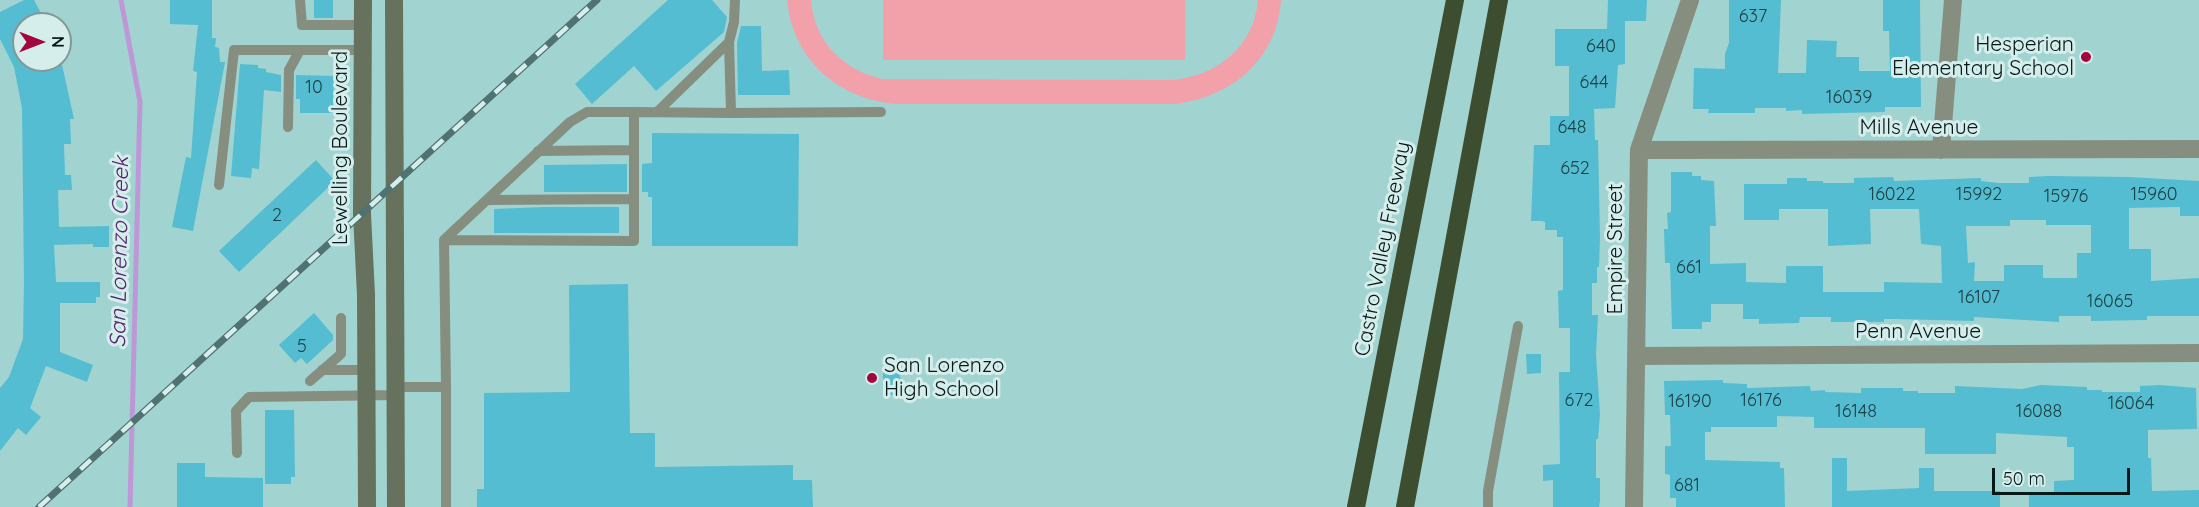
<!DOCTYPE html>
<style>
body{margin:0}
#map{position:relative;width:2199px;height:507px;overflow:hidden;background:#a1d3d0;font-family:Quicksand,sans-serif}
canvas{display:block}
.north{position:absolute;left:12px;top:12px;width:60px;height:60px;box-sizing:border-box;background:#d5eeec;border:2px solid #829998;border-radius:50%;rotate:90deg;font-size:16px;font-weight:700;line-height:24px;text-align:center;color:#061919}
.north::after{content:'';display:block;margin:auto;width:21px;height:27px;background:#a3063c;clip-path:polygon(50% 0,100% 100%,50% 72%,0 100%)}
.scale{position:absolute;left:1992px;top:468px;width:138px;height:27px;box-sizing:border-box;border:3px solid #061919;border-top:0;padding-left:8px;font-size:18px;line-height:21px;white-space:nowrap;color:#061919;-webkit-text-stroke:4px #d5eeec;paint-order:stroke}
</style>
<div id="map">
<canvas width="2199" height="507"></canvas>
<div class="north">N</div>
<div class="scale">50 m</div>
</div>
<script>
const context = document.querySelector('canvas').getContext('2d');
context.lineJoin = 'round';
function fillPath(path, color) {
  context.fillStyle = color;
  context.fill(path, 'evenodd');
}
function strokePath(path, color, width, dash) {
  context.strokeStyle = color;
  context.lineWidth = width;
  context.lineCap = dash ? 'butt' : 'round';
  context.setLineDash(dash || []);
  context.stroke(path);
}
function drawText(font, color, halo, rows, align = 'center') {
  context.font = font + ' Quicksand,sans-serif';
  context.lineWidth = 6;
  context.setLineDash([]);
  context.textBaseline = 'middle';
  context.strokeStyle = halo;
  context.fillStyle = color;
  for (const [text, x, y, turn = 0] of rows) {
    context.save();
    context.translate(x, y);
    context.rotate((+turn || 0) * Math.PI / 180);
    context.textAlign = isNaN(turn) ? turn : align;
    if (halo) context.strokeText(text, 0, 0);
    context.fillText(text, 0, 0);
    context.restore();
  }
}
fillPath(new Path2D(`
 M787 0H811C814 41 843 70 882 79L1172 80C1217 76 1254 47 1258 0H1281C1277 60 1230 99 1172 104H897C838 99 793 60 787 0Z
 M883 0H1185V60H883Z`), '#f2a0aa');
strokePath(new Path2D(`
 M121 0 140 102 130 507`), '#be97d7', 5);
fillPath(new Path2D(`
 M24 0H34L47 24H24V64L61 60 74 119H70L71 144H64L65 175H71L72 190H58L59 227 109 226V247H93V244L54 245 56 282H100V297H96V303H60V352L93 365 87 382 46 366 30 408 41 417 26 435 18 428 0 451V388L9 377 23 339 24 282 22 108 14 67 0 39V12Z
 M170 0H212V38H216L215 47 219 48 220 62H225L193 231 172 227 186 157 191 158 197 72 193 71 198 25 170 24Z
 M314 0H333V18H314Z
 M668 0H712L727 17 724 32 656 91 634 66 592 104 575 84Z
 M1608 0H1647L1646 21H1625V64L1618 65 1615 108 1594 109 1595 140H1598L1600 239 1599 267H1597V283H1592V315H1598L1596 354 1600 414 1598 439H1596V478H1600V501L1599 507H1553V480L1543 481V465L1560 464 1559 372H1570V328H1559L1558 291 1563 290V237H1557V230H1545V222L1542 221H1531L1534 145H1550V116H1569V66H1555V29H1607Z
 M1729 0H1781L1778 73H1806L1807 40 1837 41 1836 57H1859V71H1890L1889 31H1883V0H1920L1921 107H1885V112L1802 114V110L1786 111V108H1755V113H1708L1709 109H1693L1694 68 1725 69V54L1729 43Z
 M741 26H761L762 71 789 70 790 95H738L737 43Z
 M240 64 258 65V68L266 69V72L281 75V92L264 90 259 169 252 168 251 178 231 176Z
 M296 75 334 76 333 113H300V99H296Z
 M652 133 799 134 798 246H652V197H648V192H642V164L652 163Z
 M316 160 335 181 239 272 219 251Z
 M627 164V192H544V165Z
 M1671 172H1692V176H1701V180L1714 181 1716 226H1710V264L1746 263V282L1786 283V266H1823V292H1884V282L1942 283 1941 246 1921 244 1919 209H1870L1871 244 1828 246V209H1779V220H1744V184H1787V178H1807V181H1823V183H1854V178L1893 177 1894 181 1981 178V181L1998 183H2029V177L2048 176 2129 177 2199 181V216H2180V207L2129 208V249H2151V281L2199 278V316H2147V320L2091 321V316H2059V322L1974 317V321L1896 319H1884V322H1831V317H1800L1799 323 1759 324V319H1743V304H1711V322H1702V329H1672L1670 263H1665L1664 229H1668L1667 213 1671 212ZM2010 220H2046V225H2091V253H2077V278H2043V265H2004V281H1974L1975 262 1968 263 1966 226H2010Z
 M544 207H619V233H494V209Z
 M628 284 630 433H655V467L793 465V480H812L813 507H477V489H484V393L570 392 569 285Z
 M314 313 333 335V340L307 364 301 358 295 363 279 345Z
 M1526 354H1541V373L1527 374Z
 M883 368H900V395H883Z
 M1723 380V383L1747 384V388L1810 386 1811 391 1825 390V392L1861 393V388H1903V391H1918V393H1955V386L2022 389 2041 385 2087 387V390H2102V392H2140V386L2160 385 2196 388 2197 429 2148 430V458H2151L2152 491 2199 490V507H2029V492H2054V481L2074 480V447H2067V437L1996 433V454H1925V428H1814V417L1777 416V427H1711V432H1705V460L1780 462V468H1784L1785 507H1676V498H1670V475L1665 474V446H1671L1670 415H1665L1664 381Z
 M265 410H294L295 477H291V484H265Z
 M1832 458H1847V491L1919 488V468H1934V491H2000V507H1832Z
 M177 463H205V477L263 478V507H177Z`), '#55bdd1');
strokePath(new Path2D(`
 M300 0 302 25H363
 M634 112 731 113 729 42 734 22 735 0
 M657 112 729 42
 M731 113 881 112
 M288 127 289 70 300 50
 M538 151 634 150
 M219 185 234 50H363
 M487 200 634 199
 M322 370H367
 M310 381 341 354V318
 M396 387H446L444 240 570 122 587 112H634V241L444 240
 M446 387V507
 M237 453 236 411 249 397 397 395
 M1488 507V491L1518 326`), '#868e80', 10);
strokePath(new Path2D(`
 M1639 150 2199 149
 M1941 150 1953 0
 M1637 356 2199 353
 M1634 507 1639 150 1690 0`), '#868e80', 18);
strokePath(new Path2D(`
 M363 0 362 214 366 295 367 507
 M394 0 396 507`), '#66725d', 18);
strokePath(new Path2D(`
 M1356 507 1455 0
 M1405 507 1499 0`), '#3d4d2f', 18);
const rail = new Path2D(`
 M39 507 597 0`);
strokePath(rail, '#507270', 7);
strokePath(rail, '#d5eeec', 4.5, [14]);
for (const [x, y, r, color] of [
 [2086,57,6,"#a3063c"],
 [872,378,6,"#a3063c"]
]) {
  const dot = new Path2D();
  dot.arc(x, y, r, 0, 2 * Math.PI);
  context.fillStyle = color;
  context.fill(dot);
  strokePath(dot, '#d5eeec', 2);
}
drawText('18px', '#1a4247', null, [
 ["637",1753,17],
 ["640",1601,47],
 ["644",1594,83],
 ["10",314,88],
 ["16039",1849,98],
 ["648",1572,128],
 ["652",1575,169],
 ["16022",1892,195],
 ["15992",1979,195],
 ["15960",2154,195],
 ["15976",2066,197],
 ["2",277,216],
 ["661",1689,268],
 ["16107",1979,298],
 ["16065",2110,302],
 ["5",302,347],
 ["672",1579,401],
 ["16176",1761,401],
 ["16190",1690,402],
 ["16064",2131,404],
 ["16148",1856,412],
 ["16088",2039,412],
 ["681",1687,486]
]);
drawText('21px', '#061919', '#d5eeec', [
 ["Hesperian",2074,45],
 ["Elementary School",2074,69],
 ["San Lorenzo",884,366,"left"],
 ["High School",884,390,"left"]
], 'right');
drawText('21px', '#061919', '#d5eeec', [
 ["Mills Avenue",1919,128],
 ["Lewelling Boulevard",341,148,-90],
 ["Castro Valley Freeway",1383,249,-79],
 ["Empire Street",1616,249,-90],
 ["Penn Avenue",1918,332]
]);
drawText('italic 22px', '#55246f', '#d5eeec', [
 ["San Lorenzo Creek",120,252,-89]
]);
</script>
